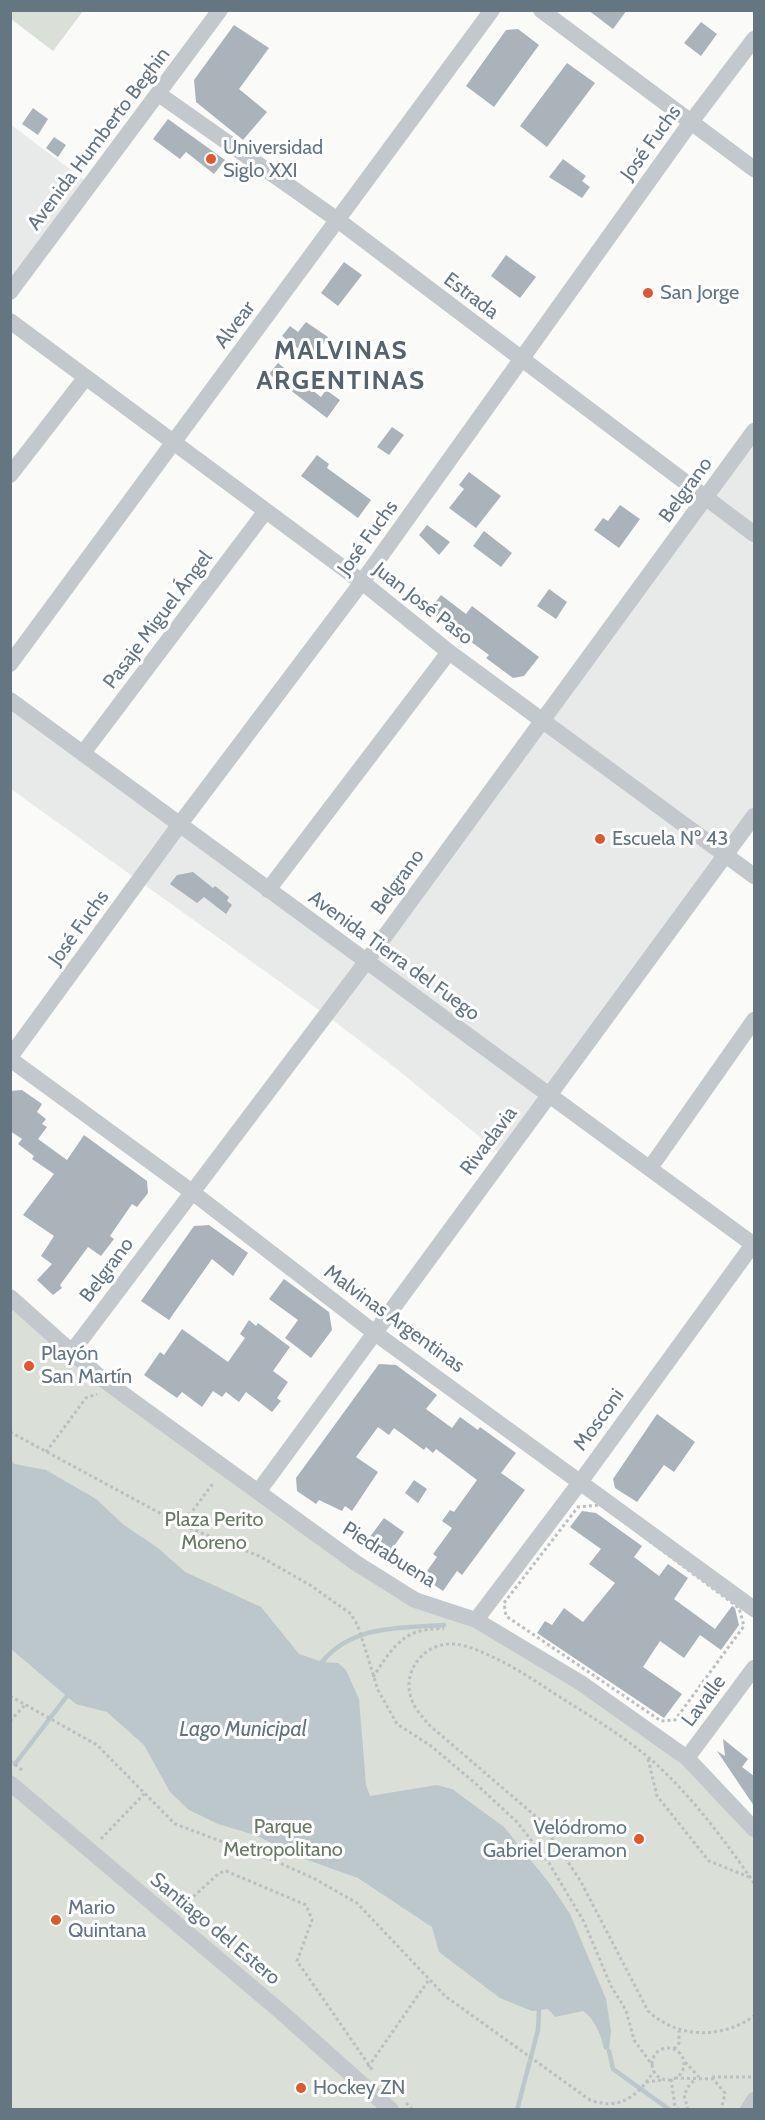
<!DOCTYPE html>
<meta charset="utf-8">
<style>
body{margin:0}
#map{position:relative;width:765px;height:2120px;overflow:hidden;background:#fafaf8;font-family:Cabin,sans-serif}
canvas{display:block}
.frame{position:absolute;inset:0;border:12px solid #657683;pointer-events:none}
</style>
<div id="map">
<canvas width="765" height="2120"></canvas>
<div class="frame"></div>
</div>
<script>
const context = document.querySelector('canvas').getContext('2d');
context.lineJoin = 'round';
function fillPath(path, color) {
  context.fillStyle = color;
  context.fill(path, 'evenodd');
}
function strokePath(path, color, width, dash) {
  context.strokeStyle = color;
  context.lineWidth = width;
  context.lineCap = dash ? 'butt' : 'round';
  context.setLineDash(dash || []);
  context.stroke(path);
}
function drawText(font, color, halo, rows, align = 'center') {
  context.font = font + ' Cabin,sans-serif';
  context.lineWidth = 6;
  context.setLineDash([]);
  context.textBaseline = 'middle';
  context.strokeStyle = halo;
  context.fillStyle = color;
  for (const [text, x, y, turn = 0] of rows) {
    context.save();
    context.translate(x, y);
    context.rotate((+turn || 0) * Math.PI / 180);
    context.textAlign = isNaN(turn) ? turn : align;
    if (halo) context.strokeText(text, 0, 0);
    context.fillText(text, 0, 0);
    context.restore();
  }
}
fillPath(new Path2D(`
 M10 124 91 185 10 292Z
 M754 431V816L503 1156 393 1066 326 1015 11 789V700L366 961Z`), '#e8e9e9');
fillPath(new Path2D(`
 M10 11 11 10 83 11 53 51 11 19Z
 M11 1297 71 1353 356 1563 476 1620 687 1758 754 1829V2100L748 2109H11Z`), '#dadfd7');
fillPath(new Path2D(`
 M11 1460 14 1464 46 1470 96 1499 124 1525 158 1548 185 1572 261 1607 299 1654 322 1662 338 1663 346 1670 359 1699 366 1785 370 1796 437 1785 452 1789 504 1827 550 1884 570 1914 606 1999 611 2031 609 2051 604 2049C602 2036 594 2018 583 2011L555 2017 548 2009 532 2011 500 1998 439 1952 432 1927 358 1878 305 1859 255 1835 218 1824 189 1810 170 1792 144 1745 107 1712 76 1704 11 1649Z`), '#bbc7cb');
strokePath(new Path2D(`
 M322 1662C352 1625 400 1628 444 1625
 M15 1764 67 1696
 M609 2051 613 2069 670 2110
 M517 2110 538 2030 539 2010`), '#bbc7cb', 4.5);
fillPath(new Path2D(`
 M588 10H627L613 29Z
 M701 22 717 34 701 56 684 43Z
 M234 25 269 48 239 89 267 112 243 140 196 102 194 80Z
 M518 29 539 45 494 107 466 86 506 30Z
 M567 63 595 83 547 147 520 126Z
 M33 108 48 119 38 135 22 124Z
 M168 119 225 160 214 174 186 152 180 159 153 139Z
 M54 137 66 145 58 157 46 148Z
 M563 159 586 176 582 181 590 187 582 198 549 177Z
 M506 255 536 277 520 298 491 276Z
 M344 262 362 275 338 306 321 293Z
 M306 322 328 337 312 359 282 336 290 326 298 332Z
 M278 363 321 397 326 390 340 400 327 418 269 374Z
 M392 427 404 435 389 455 377 447Z
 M317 455 329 464 327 468 371 500 358 518 301 476Z
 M469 472 501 496 476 528 449 508 464 489 459 485Z
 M620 505 640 519 619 548 594 530 603 518 608 521Z
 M427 525 450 542 439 555 419 535Z
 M484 531 512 553 501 567 473 546Z
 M549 589 567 602 556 619 537 606Z
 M441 595 466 614 472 606 539 657 524 676 513 678 486 658 489 655 429 611Z
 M193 872 213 888 215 886 229 897 227 901 232 905 226 914 204 897 197 903 170 884 177 875Z
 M22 1090 42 1104 37 1112 46 1119 42 1124 47 1127 38 1139 67 1160 84 1135 147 1181 148 1193 137 1207 132 1204 110 1236 114 1239 101 1256 88 1247 60 1285 62 1288 53 1295 37 1280 52 1264 41 1256 54 1236 23 1215 54 1174 32 1159 34 1156 18 1144 22 1139 10 1131V1091Z
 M209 1225 248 1253 233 1276 212 1259 169 1320 141 1301 194 1226Z
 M284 1279 329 1312 332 1330 311 1358 285 1338 298 1320 269 1299Z
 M249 1320 256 1326 258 1323 290 1347 273 1371 288 1382 277 1398 281 1401 272 1412 246 1392 239 1402 226 1392 222 1397 213 1391 202 1407 182 1392 177 1398 144 1375 160 1352 164 1355 182 1329 228 1362 245 1338 240 1334Z
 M379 1364 396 1365 437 1395 426 1409 452 1428 460 1417 478 1430 480 1427 516 1453 501 1473 525 1490 462 1575 457 1571 443 1591 427 1580 431 1574 427 1571 437 1557 433 1554 452 1528 442 1521 450 1510 454 1512 477 1480 436 1449 433 1453 426 1447 424 1450 394 1428 389 1435 378 1427 356 1457 378 1472 352 1511 345 1506 342 1511 319 1500 316 1504 297 1491 296 1478Z
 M657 1414 695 1442 674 1472 664 1465 637 1502 615 1488 613 1479Z
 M414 1480 427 1489 418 1503 405 1493Z
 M582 1511 596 1513 642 1546 634 1557 659 1576 668 1564 688 1578 674 1599 715 1629 732 1606 735 1608 739 1625 721 1650 700 1635 684 1658 660 1641 643 1667 682 1694 664 1718 537 1633 545 1621 552 1625 564 1608 583 1622 615 1583 589 1564 601 1549 570 1527Z
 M384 1518 404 1532 389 1553 369 1538Z
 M723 1739 748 1759 742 1767 754 1776V1806L717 1751 725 1756Z`), '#aab3b9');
strokePath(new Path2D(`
 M10 1432 182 1525 259 1556 310 1585 351 1614 358 1626 378 1690 397 1724 431 1746 475 1783 517 1822 549 1863 584 1922 611 1986 626 2010 634 2040 653 2066
 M46 1452 86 1398 97 1394
 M601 1505 739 1608 744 1626 675 1720 661 1721 506 1616 504 1603 578 1507Z
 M182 1525 214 1482
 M373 1677C385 1659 398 1636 420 1631 428 1629 436 1629 444 1628
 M10 1696 97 1745 175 1824 282 1864 315 1879 357 1903 445 1996 590 2100C620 2111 638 2096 654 2071
 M10 1721 25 1705
 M648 1759 657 1796 709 1861 749 1877
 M10 1761 22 1770
 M101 1839 144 1794
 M754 1883C726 1842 693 1798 656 1764 628 1739 595 1719 563 1699 541 1685 520 1670 497 1659 484 1653 468 1645 454 1644 425 1642 402 1670 411 1698 414 1708 422 1716 428 1724L540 1820 580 1880 648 2011C678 2039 722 2039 754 2016
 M170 1897 192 1898 219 1873 226 1871 306 1905 312 1920 297 1961 373 2071
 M652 2064a16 16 0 1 1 32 0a16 16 0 1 1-32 0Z
 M674 2049 679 2043V2031
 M685 2062 699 2077
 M368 2067 428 1981
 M712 2077H754
 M675 2078 713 2079 725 2093 721 2110
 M671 2079 675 2106 679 2110
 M646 2082 663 2080
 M406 2103 413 2110
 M688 2110 684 2095 690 2084 696 2079`), '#bbbfc2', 3, [3, 3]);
strokePath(new Path2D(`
 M541 10 754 169
 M160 95 339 221 754 534
 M10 292 220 10
 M10 321 362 582 449 652 754 876
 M10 475 86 377
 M10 664 492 10
 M10 700 754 1245
 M83 753 265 512
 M268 890 449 652
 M10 1057 180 824 362 582 691 122 754 39
 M10 1059 192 1192 375 1333 754 1609
 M650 1168 754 1020
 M10 1297 101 1378 356 1563 415 1600 476 1620 581 1683 687 1758 754 1829
 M71 1353 366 962 754 431
 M258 1492 754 816
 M476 1620 581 1481 754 1243
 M687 1758 754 1668
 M10 1783 280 2011 391 2110
 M748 2110 754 2100`), '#c3c8cc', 16);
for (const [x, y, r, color] of [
 [211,159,6,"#e4572e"],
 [648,293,6,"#e4572e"],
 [600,839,6,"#e4572e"],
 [29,1366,6,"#e4572e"],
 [639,1839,6,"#e4572e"],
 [56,1920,6,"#e4572e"],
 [301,2088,6,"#e4572e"]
]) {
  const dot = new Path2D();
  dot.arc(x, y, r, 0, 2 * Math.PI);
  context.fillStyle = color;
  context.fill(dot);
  strokePath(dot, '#fff', 2);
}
drawText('20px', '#657683', '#fff', [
 ["Avenida Humberto Beghin",99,139,-53],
 ["José Fuchs",651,143,-54],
 ["Estrada",471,296,37],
 ["Alvear",235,325,-53],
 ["Belgrano",686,490,-54],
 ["José Fuchs",368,538,-54],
 ["Juan José Paso",423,604,38],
 ["Pasaje Miguel Ángel",158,620,-53],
 ["Belgrano",398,882,-54],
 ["José Fuchs",79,928,-54],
 ["Avenida Tierra del Fuego",394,956,36],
 ["Rivadavia",489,1141,-53],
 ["Belgrano",107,1270,-53],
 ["Malvinas Argentinas",394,1319,36],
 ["Mosconi",599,1420,-54],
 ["Piedrabuena",389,1555,32],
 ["Lavalle",704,1701,-53],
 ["Santiago del Estero",215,1929,40]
]);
drawText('20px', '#657683', '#fff', [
 ["Universidad",223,148],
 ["Siglo XXI",223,171],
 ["San Jorge",660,293],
 ["Escuela Nº 43",612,839],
 ["Playón",41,1354],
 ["San Martín",41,1377],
 ["Velódromo",627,1828,"right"],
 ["Gabriel Deramon",627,1851,"right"],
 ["Mario",68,1908],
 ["Quintana",68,1931],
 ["Hockey ZN",313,2088]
], 'left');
drawText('20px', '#687a64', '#fff', [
 ["Plaza Perito",214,1520],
 ["Moreno",214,1543],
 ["Parque",283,1827],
 ["Metropolitano",283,1850]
]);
drawText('italic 21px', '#60757c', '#fff', [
 ["Lago Municipal",243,1730]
]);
context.letterSpacing = '1.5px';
drawText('bold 26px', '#57646e', '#fff', [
 ["MALVINAS",341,351],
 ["ARGENTINAS",341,381]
]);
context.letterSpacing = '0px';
</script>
